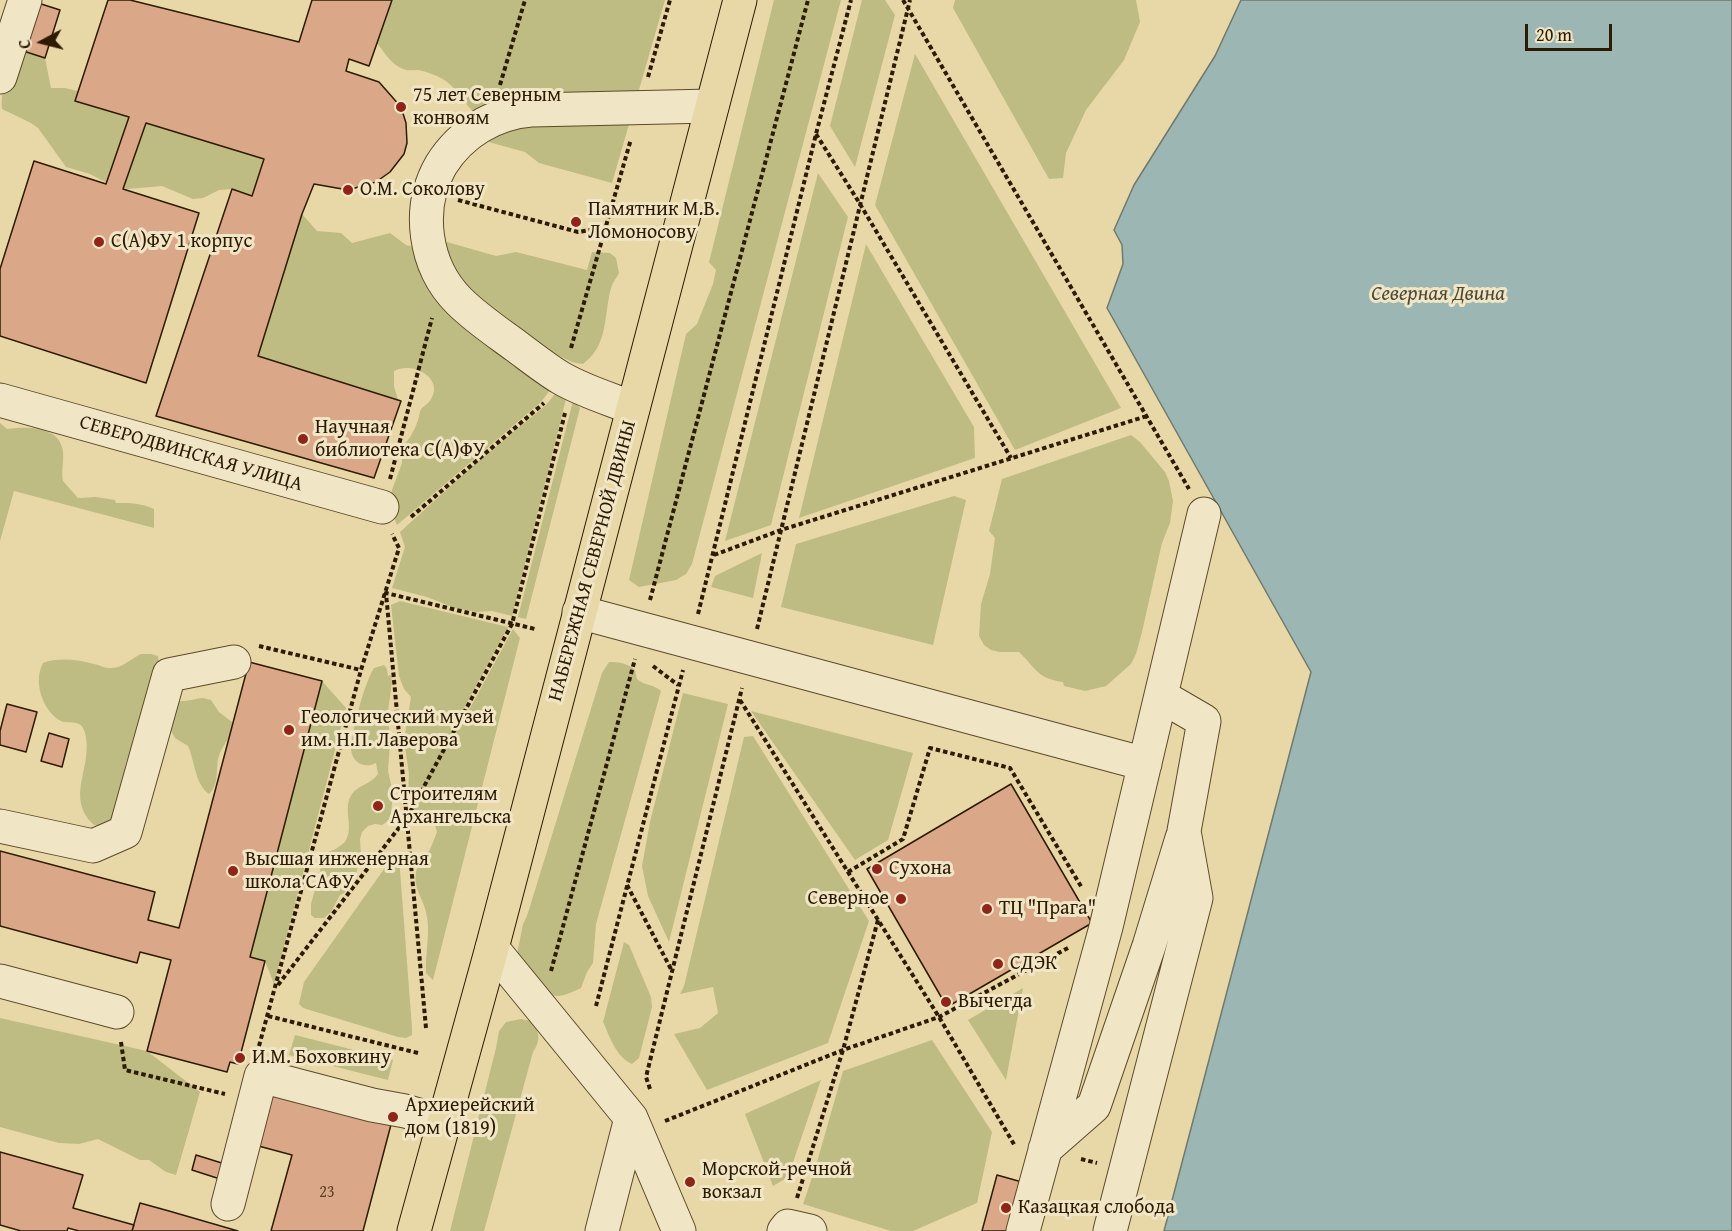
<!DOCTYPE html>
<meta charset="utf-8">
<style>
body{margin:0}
#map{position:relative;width:1732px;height:1231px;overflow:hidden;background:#e8d8a8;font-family:"Gentium Book Plus",serif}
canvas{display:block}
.north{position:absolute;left:12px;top:12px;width:60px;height:60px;-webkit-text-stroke:4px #f0e6c6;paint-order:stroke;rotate:263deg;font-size:16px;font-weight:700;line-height:24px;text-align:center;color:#2d1b00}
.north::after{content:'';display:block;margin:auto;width:21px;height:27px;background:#2d1b00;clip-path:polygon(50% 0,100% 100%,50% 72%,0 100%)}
.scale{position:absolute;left:1525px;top:24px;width:87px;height:27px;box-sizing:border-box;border:3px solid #2d1b00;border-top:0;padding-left:8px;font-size:18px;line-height:21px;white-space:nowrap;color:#2d1b00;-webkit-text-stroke:4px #f0e6c6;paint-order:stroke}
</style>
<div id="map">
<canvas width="1732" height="1231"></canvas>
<div class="north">С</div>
<div class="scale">20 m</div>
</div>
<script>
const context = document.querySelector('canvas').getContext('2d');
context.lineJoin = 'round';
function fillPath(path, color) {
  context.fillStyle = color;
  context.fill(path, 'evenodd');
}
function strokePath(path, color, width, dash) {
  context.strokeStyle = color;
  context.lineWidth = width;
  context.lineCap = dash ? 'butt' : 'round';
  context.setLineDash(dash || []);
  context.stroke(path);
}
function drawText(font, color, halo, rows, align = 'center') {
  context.font = font + ' "Gentium Book Plus",serif';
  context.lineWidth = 6;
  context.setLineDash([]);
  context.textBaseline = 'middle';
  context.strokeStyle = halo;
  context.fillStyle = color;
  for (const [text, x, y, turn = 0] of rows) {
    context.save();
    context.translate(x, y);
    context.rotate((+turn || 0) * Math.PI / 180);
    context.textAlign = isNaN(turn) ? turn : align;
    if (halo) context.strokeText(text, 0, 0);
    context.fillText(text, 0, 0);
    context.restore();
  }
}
fillPath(new Path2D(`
 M392 0H665L612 183 539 163 525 152 474 138 475 113C464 104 458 90 447 82 439 76 426 71 417 70 412 70 407 71 403 69 392 65 384 52 377 43Z
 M774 0H841L692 564 686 574 676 580 639 587 629 580 686 334 697 324 713 284 716 270 709 262Z
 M862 0H885L895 15 855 167 830 126Z
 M955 0H1136L1140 22 1124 60 1086 110 1066 153 1063 178 1049 179 953 8Z
 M20 50 45 58 51 88H65L78 91 75 101 264 159 252 196 232 189 219 190 203 198 193 199 162 186 128 189 111 185 90 174 66 167 38 128 31 123 2 109C0 87 10 69 20 50Z
 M915 54 1121 408 1015 450 875 205Z
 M818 173 848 217 771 525 725 541Z
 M302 214 317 231 341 233 352 243 390 233 406 245 422 249 447 242 496 256 516 252 587 270 592 252 610 253 616 258 619 273C617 277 614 281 612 285 603 313 610 344 583 364 571 364 558 354 547 350L554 385 541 402 397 525 389 505 392 490 402 463V447C409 440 414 431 417 423 419 419 419 413 421 409 424 406 429 403 431 399 438 388 432 377 422 372 413 367 403 367 394 371V386L398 400 258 356Z
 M866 244 974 427 975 458 799 518Z
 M559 389 567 395 512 616 492 611 476 612 455 608 427 597 392 588 405 547 400 532 467 471 546 405Z
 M573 401 580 408 526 619 518 617Z
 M0 423 7 429C26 426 61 426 63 452 64 462 61 471 63 481L78 498 96 497 115 500 116 503C130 503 141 503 154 509V528L14 491 0 541Z
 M1131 435 1140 442 1165 472 1169 481 1173 501 1170 523 1162 543 1142 632 1136 654 1131 664 1106 686 1085 691 1064 686 1063 682C1036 678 1036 668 1019 652H1000L991 650 984 645 979 636 981 604 990 574 995 538 989 531 1002 479Z
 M954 496 966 500 933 645 781 607 796 544Z
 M762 553 753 598 711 587 715 576Z
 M400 601 508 627 464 708 469 710 513 629 520 638 433 980 426 973C425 953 431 932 426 912 423 899 413 887 416 872 418 863 424 860 428 853 432 846 434 839 437 832L434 822 416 817 408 796 409 774 404 741 411 697 404 689 399 676 391 605Z
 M141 654H151L158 656 159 663 142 722 126 762 123 778 112 819 107 824 100 826 94 825C64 797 94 767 85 733 81 717 69 726 59 720 42 709 33 681 43 663 59 657 78 660 94 664 100 665 106 669 112 668 122 668 132 658 141 654Z
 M609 662C620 662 627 663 635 670L637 679C647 687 652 683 661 691L596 924 593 963 587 972 581 988C570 993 560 999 548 994L517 954 523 924 527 916 602 673Z
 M384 665 387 669 388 676 391 675 392 682 388 711 390 743 388 771 393 793 391 814 388 821 382 825 375 824 368 826 362 832 360 839 361 856 355 877 344 893 340 895 331 912 324 918H315L311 915V904L324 856 328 852 336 849C339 846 344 844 346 840 354 826 342 808 352 794 358 785 370 785 378 774L376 763C365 769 352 763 351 749 352 730 364 684 374 668Z
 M322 681 346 708 274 984 265 961 250 957Z
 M683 693 728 704 669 942 648 896 642 866 650 822Z
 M203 698 211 700 219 712 232 722C233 735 225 742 220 753 214 767 221 783 209 794 195 784 195 762 188 746L175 738 171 731 170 714 176 701C186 702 194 699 203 698Z
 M751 711 913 753 888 840 855 860Z
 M753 736 869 921 828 1043 707 1090 674 1034 700 1028 718 1013 713 987 680 994 684 986 744 737Z
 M396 857 399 862 400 870 412 1028V1035L406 1038 398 1037 303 1008 299 1004 304 982 389 862Z
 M624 942 629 945 651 997 652 1007 639 1058 632 1064C616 1057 610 1037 603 1022Z
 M1023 988 1006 1080 968 1020Z
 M0 1018 147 1051 200 1092 176 1175 166 1172 149 1160H140L98 1139 79 1144 59 1143 0 1127Z
 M521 1019 531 1021C540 1032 541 1040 533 1052L484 1231H450L496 1048 499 1031 506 1022Z
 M295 1035 393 1060 388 1080 289 1055Z
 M932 1040 992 1132 977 1203 913 1231H891L803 1204 815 1169 843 1071Z
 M821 1080 788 1177 773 1186 745 1114Z`), '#bebc82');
const water = new Path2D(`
 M1241 0H1732V1231H1164L1311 672 1107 308 1123 264 1122 245 1114 230 1134 185 1215 56Z`);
fillPath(water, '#9cb7b3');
strokePath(water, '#70796b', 1.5);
const building = new Path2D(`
 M108 0H130L299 42 312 0H392L369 66 349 59 346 71 379 82 401 107 406 123 407 143 404 154 390 172 376 182 348 190 314 184 302 214 258 356 401 401 374 478 156 416 232 189 252 196 264 159 146 123 123 189 199 213 146 383 0 336V269L34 161 106 184 129 117 75 101Z
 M35 2 60 10 45 58 20 50Z
 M249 662 322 681 250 957 265 961 238 1064 230 1062 227 1072 147 1051 171 960 140 952 137 963 0 926V851L155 892 148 920 179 928Z
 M7 704 37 712 26 752 0 745V731Z
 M49 733 69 739 62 767 41 761Z
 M1011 784 1092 923 947 1007 867 869Z
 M267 1088 393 1117 363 1231H271L292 1155 251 1144Z
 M0 1152 83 1175 73 1208 134 1225 132 1231H79L68 1228 67 1231H21L0 1225Z
 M196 1155 225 1164 220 1179 192 1170Z
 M997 1175 1029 1184 1017 1231H982Z
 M140 1203 169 1211 238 1231H132Z`);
fillPath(building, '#dba789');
strokePath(building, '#2d1b00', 1.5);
const minor = new Path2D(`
 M0 77 25 0
 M0 400 382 507
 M633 408C610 399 583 391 561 378 546 369 531 357 516 346 497 332 476 318 459 301 424 266 416 208 441 165 461 133 494 113 531 110L712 106
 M579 612 1145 764
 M0 826 93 846 125 832 169 675 234 662
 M492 948 631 1118 679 1231
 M0 981 117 1012
 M1045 1149 1094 1106 1149 946 1182 838
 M228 1204 261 1076 372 1105 405 1111 443 1122
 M602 1231 631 1118
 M784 1231 788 1226 810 1231
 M1023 1231 1106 927 1204 514
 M1110 1231 1196 898 1184 831 1204 721 1161 696`);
const major = new Path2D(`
 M414 1231 492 948 740 0`);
strokePath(minor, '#5c4a2a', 35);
strokePath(major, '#2d1b00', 35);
strokePath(new Path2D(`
 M903 0 1189 489
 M648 77 670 0
 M500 85 525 0
 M816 134 860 204 1011 458
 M458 200 578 232 607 227 637 237
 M571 348 631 139
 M390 479 432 318
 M411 517 544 403
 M714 555 781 530 1147 416
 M650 600 808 0
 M698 614 816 134 851 0
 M757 629 910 0
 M259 646 361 670
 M653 666 678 685
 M740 700 939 1017 1015 1146
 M848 872 903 839 930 748 1010 768 1082 888
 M627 885 672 971
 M551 971 635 659
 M278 985 408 816 512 624 565 413
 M596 1006 683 670
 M268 1016 418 1053
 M426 1028 386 593 535 629
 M121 1042 125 1070 225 1094
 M259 1046 361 670 399 548 392 534
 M650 1089 646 1077 742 688
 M665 1121 843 1050 939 1017 1068 948
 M1081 1159 1097 1163
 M797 1198 843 1050 878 920`), '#2d1b00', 4, [4.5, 3]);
strokePath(minor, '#f0e6c6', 33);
strokePath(major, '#e8d8a8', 33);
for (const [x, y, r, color] of [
 [401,107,6,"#8f2418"],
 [348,190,6,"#8f2418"],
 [576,222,6,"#8f2418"],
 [99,242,6,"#8f2418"],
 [303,439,6,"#8f2418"],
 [289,730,6,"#8f2418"],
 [378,806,6,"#8f2418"],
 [877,869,6,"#8f2418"],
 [233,871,6,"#8f2418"],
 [901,899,6,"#8f2418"],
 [987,909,6,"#8f2418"],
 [998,964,6,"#8f2418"],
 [946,1002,6,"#8f2418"],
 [240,1058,6,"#8f2418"],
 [393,1117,6,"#8f2418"],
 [690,1182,6,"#8f2418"],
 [1006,1208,6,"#8f2418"]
]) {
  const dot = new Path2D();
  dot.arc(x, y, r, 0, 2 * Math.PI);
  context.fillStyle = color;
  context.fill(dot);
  strokePath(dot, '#f0e6c6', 2);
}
drawText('16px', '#583e22', null, [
 ["23",327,1193]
]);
drawText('20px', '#2d1b00', '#f0e6c6', [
 ["75 лет Северным",413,96],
 ["конвоям",413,119],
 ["О.М. Соколову",360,190],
 ["Памятник М.В.",588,210],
 ["Ломоносову",588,233],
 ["С(А)ФУ 1 корпус",111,242],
 ["Научная",315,428],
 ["библиотека С(А)ФУ",315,451],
 ["Геологический музей",301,718],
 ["им. Н.П. Лаверова",301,741],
 ["Строителям",390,795],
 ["Архангельска",390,818],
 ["Высшая инженерная",245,860],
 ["школа САФУ",245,883],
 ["Сухона",889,869],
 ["Северное",889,899,"right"],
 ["ТЦ \"Прага\"",999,909],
 ["СДЭК",1010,964],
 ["Вычегда",958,1002],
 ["И.М. Боховкину",252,1058],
 ["Архиерейский",405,1106],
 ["дом (1819)",405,1129],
 ["Морской-речной",702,1170],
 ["вокзал",702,1193],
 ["Казацкая слобода",1018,1208]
], 'left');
drawText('20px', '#2d1b00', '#f0e6c6', [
 ["СЕВЕРОДВИНСКАЯ УЛИЦА",191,454,16],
 ["НАБЕРЕЖНАЯ СЕВЕРНОЙ ДВИНЫ",593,561,-75]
]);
drawText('italic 21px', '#4e4a36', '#f0e6c6', [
 ["Северная Двина",1438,295]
]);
</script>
